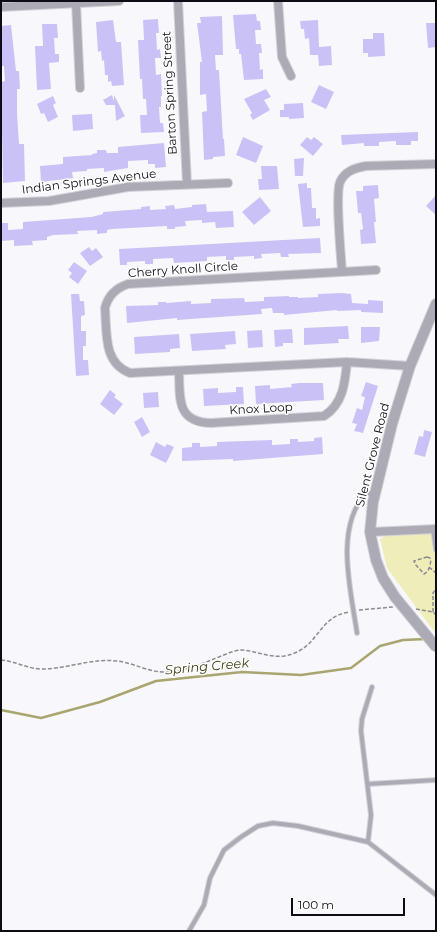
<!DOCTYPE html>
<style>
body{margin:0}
#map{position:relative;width:437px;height:932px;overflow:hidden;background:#f8f8fc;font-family:Montserrat,sans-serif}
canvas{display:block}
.frame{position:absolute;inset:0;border:2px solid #0d0c14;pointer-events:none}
.scale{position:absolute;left:291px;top:898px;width:114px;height:18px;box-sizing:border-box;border:2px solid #0d0c14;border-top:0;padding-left:5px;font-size:12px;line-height:14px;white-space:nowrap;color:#0d0c14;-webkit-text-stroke:3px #fff;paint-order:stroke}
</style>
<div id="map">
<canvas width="437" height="932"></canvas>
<div class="frame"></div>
<div class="scale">100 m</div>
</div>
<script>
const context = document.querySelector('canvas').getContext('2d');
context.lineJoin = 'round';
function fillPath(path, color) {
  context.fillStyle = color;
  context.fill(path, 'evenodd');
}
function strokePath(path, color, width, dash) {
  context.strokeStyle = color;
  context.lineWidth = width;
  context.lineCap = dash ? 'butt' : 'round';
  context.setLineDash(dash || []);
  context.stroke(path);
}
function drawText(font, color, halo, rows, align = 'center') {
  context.font = font + ' Montserrat,sans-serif';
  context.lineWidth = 3;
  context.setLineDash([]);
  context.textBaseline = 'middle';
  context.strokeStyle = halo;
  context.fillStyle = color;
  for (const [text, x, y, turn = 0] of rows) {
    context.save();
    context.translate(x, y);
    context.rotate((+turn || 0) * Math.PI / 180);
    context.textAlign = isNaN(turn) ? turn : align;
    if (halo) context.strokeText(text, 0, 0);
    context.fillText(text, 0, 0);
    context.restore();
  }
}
fillPath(new Path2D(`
 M436 530V634L387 568 380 539 390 533Z`), '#efedba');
strokePath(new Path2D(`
 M1 710 41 718 100 702 156 681 242 672 301 675 351 668 380 646 403 640 426 639`), '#a8a56f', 2.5);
fillPath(new Path2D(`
 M256 14 257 21H260L261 30H255L256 44H261L262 53H259L260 70 263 69V79L244 80 241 54H239V49H236L233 15Z
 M222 16 223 55H215L216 70H219L223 139H224L225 156 213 157V159L204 160 202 112 207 111 206 94 200 95V62H202L197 23H201L200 17Z
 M158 19 159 33H156L157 50 160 49 161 58H155L156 75 161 74 162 96H161V107H159L160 123H163L164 132 141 133 140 115H147L146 99H143L142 79H140L138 40H144L143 20Z
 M113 20 116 42H121L124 85 112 86 111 81 108 82V75H105L104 60 102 61 101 51 98 52 96 22Z
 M318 20 319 47 331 46 332 65 319 66 318 55H310L309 38 305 39 304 29H301L300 21Z
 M426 23H436V47L428 48Z
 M42 24H57L58 38H54L55 54H59V62L49 63 51 89 37 90 35 46H43Z
 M11 25 16 71H19L20 89H17V114L19 144H24L25 181 3 183 1 82 5 81 4 66H1V26Z
 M373 33H384L385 56 368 57V53H363V39H373Z
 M319 85 334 92 326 109 311 102Z
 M266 89 271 97 264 100 270 110 253 120 250 115 252 113 244 99Z
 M112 95 114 101V95L125 116 116 121 115 105H106L103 100Z
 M53 96 56 103 53 105 58 117 48 122 44 113 41 114 37 104Z
 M303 103 304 118 289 119V117H280V110H284V104Z
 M92 114 93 129 73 131 72 115Z
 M418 132V141H411V145H396V141L379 142V146H364V143L342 145 341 135Z
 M243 137 263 146 256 163 236 155Z
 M307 137 311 140 314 137 323 144 313 156 300 145Z
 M164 143 166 167 155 168V164H148V160L128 161V168L104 172V168L87 169V171L72 172 73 178 41 182 40 166 63 164V157L92 155V154L97 153V150H106L107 153H118V147Z
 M304 158 303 176H295L294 159Z
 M261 166H277L279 189 259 190 258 179H262Z
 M307 183V188H311L312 208H316V219L320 218V226L303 227 298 184Z
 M378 185 379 198 374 199 376 222H374L376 243 361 244 360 230 363 229 361 213H358L356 191H363V186Z
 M436 195V215L426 206Z
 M260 197 271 211 254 225 242 212Z
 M206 204 207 212 233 211 234 227 216 228 215 222 202 223V220L185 221 186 226 175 227V229H167V226L112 229 107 230V233L97 234V230L77 231 78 234 53 235 47 237V240L32 241 33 245 14 246V240L1 241V223H8V230L23 229V222L91 217 103 214V212L141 209V207L150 206V210L166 209 165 206 174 205 175 209 192 207V205Z
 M320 238 321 253 288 254 289 257H281L280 253 261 254 262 258 254 259V256L234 257V260H226V256L207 257V261L174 263 173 258 153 259V264H145V261L127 262V265H120L119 249Z
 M89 247 92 251 96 248 103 257 90 266 80 253Z
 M74 262 87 271 78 284 69 277 72 273 68 270Z
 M342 293 351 294 352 303 368 304V300L383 301V313L361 312V310L337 311V310L284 315V313H273L272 308 261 309 262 314 177 320V318L127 323 126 306 158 305V302H166V303L191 301V304L211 303V299L244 298 245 302 264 301V297L289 296V297H298V298L318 297V294Z
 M71 294H79L80 301H84L85 315 81 316V331H86V346H83V360H88L89 375 76 376Z
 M348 326 349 339H338L339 343 304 345V328Z
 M361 327H380L379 341 361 343Z
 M292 329 293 343H283V346L275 347 274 330Z
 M262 330 263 347 248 348 247 331Z
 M235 331 236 344 225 345 226 349 192 351 190 334Z
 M179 334 180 348 170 349V352L135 354 134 337Z
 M366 382 378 386 363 433 354 431 357 424 352 423 357 408 362 410 365 397 361 396Z
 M299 383H323L324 400 256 404 255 386 270 385V389L292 387 291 384Z
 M236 387H243L244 404 204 406 203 389 218 388V393L236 392Z
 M110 390 116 395 114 397 123 404 114 415 100 404Z
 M158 392 159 407 144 408 143 393Z
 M142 417 150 432 142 437 134 422Z
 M424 430 432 432 425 457 414 454 419 436 423 437Z
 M322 437 323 454 233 461V459L182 461V448L192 447V443H200V447L217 446V442L272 440V445L290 444V439H298V442L314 441V438Z
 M156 442 165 447 167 444 174 447 166 463 150 455Z`), '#cac2f7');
const service = new Path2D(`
 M433 529 436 550
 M357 633C351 591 334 528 366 493L374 494
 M368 784 436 780
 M368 842 371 815 361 731 362 719 372 687
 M189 931 204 905 210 878 224 850 241 837 258 826 273 823 298 826 368 842 436 895`);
const minor = new Path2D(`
 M178 1 187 184
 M278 1 282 57 291 76
 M76 3 80 88
 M1 7 119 1
 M1 203 49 201 128 187 228 183
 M376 270 128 284C116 288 108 296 105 308 107 333 103 363 130 373L347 362 410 366
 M342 272C341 255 335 194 340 182 345 171 355 168 366 166L436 164
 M179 371C180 398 176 422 211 423L324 416C343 404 345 383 347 362
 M370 532 436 529`);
const tertiary = new Path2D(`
 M395 597 383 578 376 560 370 532 373 502 392 424 410 366 436 304`);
strokePath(service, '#d2d2d7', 6);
strokePath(minor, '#d2d2d7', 10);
strokePath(tertiary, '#d2d2d7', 12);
strokePath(new Path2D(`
 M427 557 430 558C432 562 429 572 424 574L415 564 414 561Z
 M429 567 436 573
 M416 609 433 612 436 615
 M359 610 393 607
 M433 612V593L436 589
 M1 660C16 661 29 670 45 669 69 668 93 658 117 661 134 663 150 673 167 672 183 671 199 665 214 659 222 656 233 650 242 650 257 651 269 658 284 656 320 650 316 617 349 612`), '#8b8b91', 1.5, [4, 2]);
strokePath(service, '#acabb5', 4);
strokePath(minor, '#acabb5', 8);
strokePath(tertiary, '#acabb5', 10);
const tertiaryBridge = new Path2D(`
 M395 597 436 647`);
strokePath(tertiaryBridge, '#d2d2d7', 12, []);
strokePath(tertiaryBridge, '#acabb5', 10);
drawText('12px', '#0d0c14', '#fff', [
 ["Barton Spring Street",170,93,-93],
 ["Indian Springs Avenue",89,182,-7],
 ["Cherry Knoll Circle",183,270,-4],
 ["Knox Loop",261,409,-3],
 ["Silent Grove Road",373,455,-76]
]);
drawText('italic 13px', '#3d3b0f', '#fff', [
 ["Spring Creek",207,667,-5]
]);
</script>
